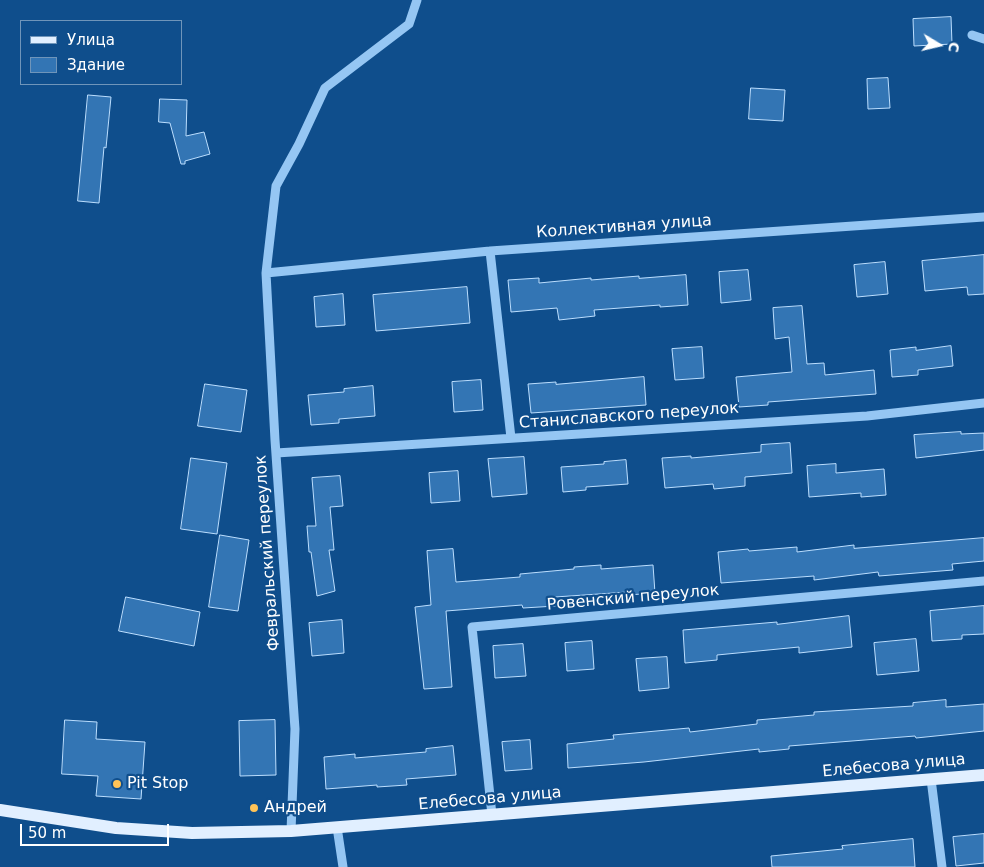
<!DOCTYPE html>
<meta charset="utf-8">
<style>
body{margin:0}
#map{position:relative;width:984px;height:867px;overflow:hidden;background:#0f4e8c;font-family:"DejaVu Sans",sans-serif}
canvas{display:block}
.legend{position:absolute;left:20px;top:20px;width:162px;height:65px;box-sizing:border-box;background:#0f4e8c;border:1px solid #6f95ba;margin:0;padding:6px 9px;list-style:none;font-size:15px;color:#fff}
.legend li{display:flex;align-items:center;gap:10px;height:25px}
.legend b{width:25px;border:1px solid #6f95ba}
.north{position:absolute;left:914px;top:20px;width:50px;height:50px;-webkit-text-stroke:4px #0f4e8c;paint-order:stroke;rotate:99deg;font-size:14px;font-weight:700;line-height:20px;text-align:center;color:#fff}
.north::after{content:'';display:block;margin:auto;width:18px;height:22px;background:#fff;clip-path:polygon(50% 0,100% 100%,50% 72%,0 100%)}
.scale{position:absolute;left:20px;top:824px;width:149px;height:22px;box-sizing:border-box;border:2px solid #fff;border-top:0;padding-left:6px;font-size:15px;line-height:18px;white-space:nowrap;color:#fff;-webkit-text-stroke:4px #0f4e8c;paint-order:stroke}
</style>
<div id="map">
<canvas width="984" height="867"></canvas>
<ul class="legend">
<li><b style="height:6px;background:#e1efff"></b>Улица</li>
<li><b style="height:14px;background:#3375b4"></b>Здание</li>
</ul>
<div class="north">С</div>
<div class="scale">50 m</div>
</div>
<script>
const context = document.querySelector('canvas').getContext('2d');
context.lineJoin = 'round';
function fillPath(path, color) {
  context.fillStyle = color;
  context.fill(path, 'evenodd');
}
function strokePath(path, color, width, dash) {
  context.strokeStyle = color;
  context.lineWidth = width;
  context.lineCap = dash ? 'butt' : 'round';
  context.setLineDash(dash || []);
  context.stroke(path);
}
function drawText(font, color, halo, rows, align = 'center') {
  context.font = font + ' "DejaVu Sans",sans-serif';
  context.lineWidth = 4.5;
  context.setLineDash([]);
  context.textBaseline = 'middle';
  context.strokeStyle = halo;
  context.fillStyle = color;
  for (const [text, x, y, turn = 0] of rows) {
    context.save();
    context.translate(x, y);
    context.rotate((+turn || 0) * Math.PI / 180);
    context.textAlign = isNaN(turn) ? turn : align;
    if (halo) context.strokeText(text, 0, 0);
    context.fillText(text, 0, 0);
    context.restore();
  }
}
const building = new Path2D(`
 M951 17 952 44 914 46 913 19Z
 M888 78 890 108 868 109 867 79Z
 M751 88 785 90 783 121 749 119Z
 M88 95 111 97 106 148 104 147 99 203 78 201Z
 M160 99 187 100 186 136 204 132 210 154 185 161V164H181L170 123 159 122Z
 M984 255V294L968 295 967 287 925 291 922 261Z
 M885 262 888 294 857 297 854 265Z
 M748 270 751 300 721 303 719 272Z
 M686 275 688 305 660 307V305L594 310 595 316 559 320 557 308 511 312 508 280 539 278V283L591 278V280L639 276V278Z
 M467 287 470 323 376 331 373 295Z
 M343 294 345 325 316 327 314 297Z
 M802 306 807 364 824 363 825 375 874 370 876 394 768 402V405L739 407 736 377 792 372 789 337 775 339 773 308Z
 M951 346 953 366 918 370V375L892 377 890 350 916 347V350Z
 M702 347 704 378 675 380 672 349Z
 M644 377 646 405 531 413 528 384 556 382V384Z
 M481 380 483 410 454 412 452 382Z
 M205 384 247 390 241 432 198 426Z
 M373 386 375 416 339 419V423L311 425 308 395 344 392V389Z
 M961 432V434L984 433V450L916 458 914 435Z
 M790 443 792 473 745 477V486L714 489 713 484 665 488 662 458 691 456V458L761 452V445Z
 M524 457 527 494 492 497 488 459Z
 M191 458 227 463 217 534 181 529Z
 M626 460 628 484 586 487V490L563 492 561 467 604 464V462Z
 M836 464V473L884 469 886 495 861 497V493L809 497 807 466Z
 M458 471 460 501 431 503 429 473Z
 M340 476 343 506 330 507 334 550H329L335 591 317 596 311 552H309L307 526H316L312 478Z
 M220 535 249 540 238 611 209 607Z
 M984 538V561L952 564 953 570 879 576 878 572 814 580V576L721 583 718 552 748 549 749 551 797 547V552L854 545V548Z
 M453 549 456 582 520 577V574L574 569V567L601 565V569L653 565 655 593 628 595V592L555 597 556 606 523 608 522 605 446 611 452 687 424 689 415 607 431 605 427 551Z
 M126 597 200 612 194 646 119 631Z
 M984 606V634L962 635V639L932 641 930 611Z
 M849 616 852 647 799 653V647L717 655V660L685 663 683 630 777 622V624Z
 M342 620 344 653 312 656 309 623Z
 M916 639 919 671 877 675 874 643Z
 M592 641 594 669 567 671 565 643Z
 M523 644 526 676 495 678 493 646Z
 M667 657 669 688 639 691 636 659Z
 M946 700V707L984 704V731L916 738 915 736 789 746V749L759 752V749L644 762 568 768 567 744 614 739 613 735 689 728 690 732 757 724V720L814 715V712L913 706V703Z
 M65 720 97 722 96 739 145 742 141 799 96 796 98 776 62 774Z
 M275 720 276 775 240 776 239 721Z
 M530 740 532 769 505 771 502 742Z
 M453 746 456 775 406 779 407 785 377 787V785L326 789 324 757 355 754V758L426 752V749Z
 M984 834V863L956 866 953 837Z
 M913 839 915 867H772L771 856 843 849 842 846Z`);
fillPath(building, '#3375b4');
strokePath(building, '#bcdefe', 1);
strokePath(new Path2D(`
 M972 35 984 39
 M490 251 511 438
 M266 273 490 251 984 217
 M276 453 867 416 984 403
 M931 779 942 867
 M492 815 472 627 984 581
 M337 827 343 867
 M291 831 295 729 275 440 266 273 276 186 299 144 325 88 409 24 417 0`), '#95c6f3', 9);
strokePath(new Path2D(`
 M0 810 116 828 192 833 291 831 984 775`), '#e1efff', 12);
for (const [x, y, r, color] of [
 [117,784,5,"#ffc357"],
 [254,808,5,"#ffc357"]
]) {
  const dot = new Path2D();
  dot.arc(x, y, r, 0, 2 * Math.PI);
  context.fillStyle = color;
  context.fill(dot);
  strokePath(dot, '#0f4e8c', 2);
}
drawText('16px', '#fff', '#0f4e8c', [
 ["Коллективная улица",624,227,-4],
 ["Станиславского переулок",629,416,-4],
 ["Февральский переулок",268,553,-94],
 ["Ровенский переулок",633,598,-5],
 ["Елебесова улица",894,766,-5],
 ["Елебесова улица",490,799,-5]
]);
drawText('16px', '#fff', '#0f4e8c', [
 ["Pit Stop",127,784],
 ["Андрей",264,808]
], 'left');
</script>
